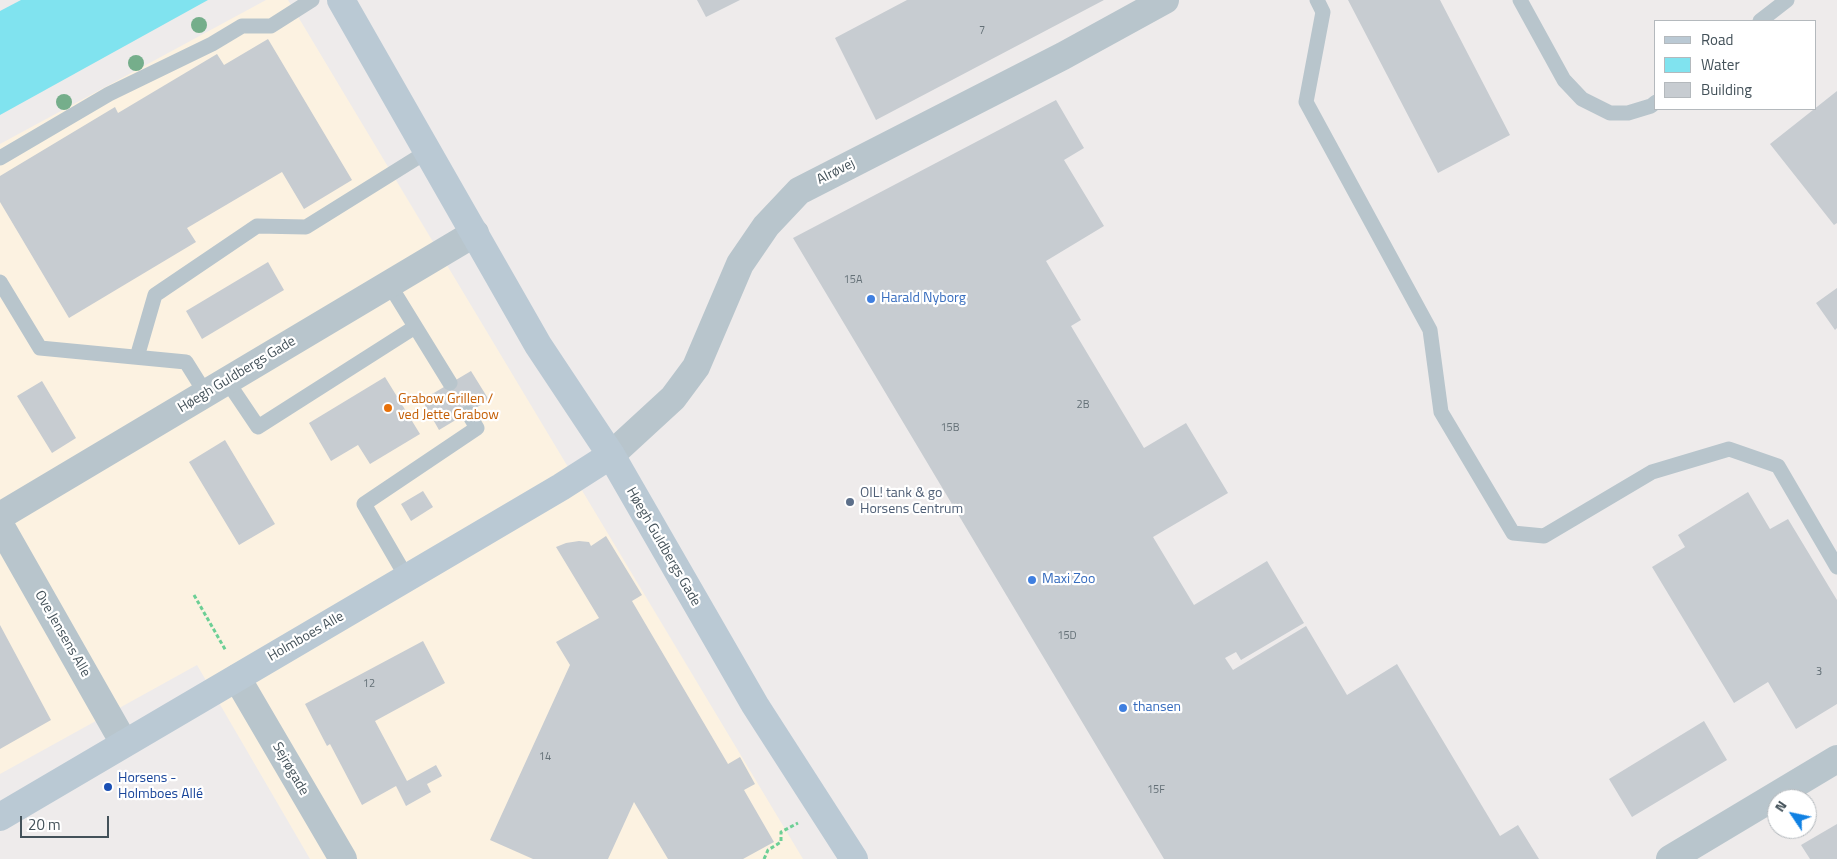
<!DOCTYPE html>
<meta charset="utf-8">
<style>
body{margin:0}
#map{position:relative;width:1837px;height:859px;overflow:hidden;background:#eeebeb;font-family:"Titillium Web",sans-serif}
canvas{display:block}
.legend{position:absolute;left:1654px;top:20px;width:162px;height:90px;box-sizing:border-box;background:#fff;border:1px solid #b4b9bd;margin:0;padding:6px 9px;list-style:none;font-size:15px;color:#435159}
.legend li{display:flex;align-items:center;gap:10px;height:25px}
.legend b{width:25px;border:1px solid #b4b9bd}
.north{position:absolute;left:1767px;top:789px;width:50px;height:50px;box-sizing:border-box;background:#fff;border:1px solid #b4b9bd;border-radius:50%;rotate:304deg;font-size:14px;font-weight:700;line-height:20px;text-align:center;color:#435159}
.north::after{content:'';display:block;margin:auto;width:18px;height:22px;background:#1081e3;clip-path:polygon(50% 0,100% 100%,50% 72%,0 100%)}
.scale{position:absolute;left:20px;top:816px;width:89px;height:22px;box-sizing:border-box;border:2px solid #435159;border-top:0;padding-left:6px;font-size:15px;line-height:18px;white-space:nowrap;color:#435159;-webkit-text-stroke:4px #fff;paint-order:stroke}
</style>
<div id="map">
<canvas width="1837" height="859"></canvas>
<ul class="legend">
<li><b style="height:6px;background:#bac9d4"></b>Road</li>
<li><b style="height:14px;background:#80e3ef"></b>Water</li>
<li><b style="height:14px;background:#c7ccd1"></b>Building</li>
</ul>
<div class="north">N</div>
<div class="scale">20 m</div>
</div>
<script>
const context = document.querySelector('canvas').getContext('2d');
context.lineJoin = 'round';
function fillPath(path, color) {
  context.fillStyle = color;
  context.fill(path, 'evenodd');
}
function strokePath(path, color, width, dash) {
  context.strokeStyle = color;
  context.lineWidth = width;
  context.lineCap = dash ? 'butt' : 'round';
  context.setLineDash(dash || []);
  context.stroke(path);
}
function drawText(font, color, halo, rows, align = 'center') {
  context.font = font + ' "Titillium Web",sans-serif';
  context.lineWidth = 4.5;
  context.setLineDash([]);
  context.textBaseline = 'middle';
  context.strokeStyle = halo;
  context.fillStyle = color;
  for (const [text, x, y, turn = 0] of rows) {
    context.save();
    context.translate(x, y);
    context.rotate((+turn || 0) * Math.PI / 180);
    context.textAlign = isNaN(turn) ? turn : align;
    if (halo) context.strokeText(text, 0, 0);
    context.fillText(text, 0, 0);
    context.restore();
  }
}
fillPath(new Path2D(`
 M266 0H288L803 859H310L197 665 0 774V144Z`), '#fcf2e1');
fillPath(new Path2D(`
 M21 0H208L0 115V11Z`), '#80e3ef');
fillPath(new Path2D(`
 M697 0H740L706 17Z
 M907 0H1104L876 120 835 38Z
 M1348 0H1440L1510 135 1438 173Z
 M268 39 352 180 304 209 282 172 187 228 196 242 69 318 0 202V176L115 107 118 113 217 54 224 65Z
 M1837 91V223L1834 225 1770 144Z
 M1056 100 1084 148 1064 160 1104 226 1046 261 1081 320 1071 326 1144 448 1186 423 1228 493 1153 537 1194 605 1267 561 1304 623 1241 660 1236 652 1225 658 1233 670 1306 626 1347 695 1397 664 1500 836 1518 825 1539 859H1164L793 238Z
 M268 262 284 290 202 339 186 311Z
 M1837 288V328L1835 330 1816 303Z
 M471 371 489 400 439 430 422 400Z
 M385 377 420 434 370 464 358 445 331 461 309 423Z
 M42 381 76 438 52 453 17 396Z
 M225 440 275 524 239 545 189 462Z
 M423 491 433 507 411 521 401 504Z
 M1748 492 1770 529 1788 519 1837 600V704L1796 729 1768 682 1734 703 1652 567 1685 547 1678 535Z
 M606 536 642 595 632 601 728 764 740 757 755 784 744 790 774 842 743 859H668L634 802 608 859H533L490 840 570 665 556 642 599 618 556 547 566 543 579 541 589 542 591 546Z
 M0 625 51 720 0 749Z
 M423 641 445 683 375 721 407 781 436 765 442 776 427 784 431 792 406 806 396 786 362 805 330 744 327 746 305 704Z
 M1704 721 1727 760 1632 817 1609 779Z
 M1837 824V859H1810L1801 845Z`), '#c7ccd1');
strokePath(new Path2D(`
 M194 595 226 651
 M764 859 768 850 781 842V832L798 823`), '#6ccf95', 3, [4, 2.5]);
strokePath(new Path2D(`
 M1317 0 1323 12 1306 102 1430 330 1441 412 1513 533 1544 536 1652 472 1729 449 1778 466 1837 567
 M1520 0 1564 80 1582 99 1610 113H1628L1651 106 1656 102
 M1760 21 1787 0
 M0 158 109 94 212 44 242 26H271L312 0
 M0 282 40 348 186 362 206 394
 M389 284 450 383
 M137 357 155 295 257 226 306 227 428 151
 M227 381 258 427 415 327
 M407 578 364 504 477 428 468 413`), '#b8c5cc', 15);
strokePath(new Path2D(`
 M611 455 673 398 696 367 740 264 766 226 799 191 1063 56 1165 0
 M0 516 475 233
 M0 525 124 743
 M237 678 343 859
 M1670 859 1837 759`), '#b8c5cc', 28);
strokePath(new Path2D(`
 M341 0 538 345 611 455 755 705 854 859
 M0 817 415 573 561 487 611 455`), '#bac9d4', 28);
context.fillStyle = '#75ae8b';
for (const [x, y] of [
 [199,25],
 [136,63],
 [64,102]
]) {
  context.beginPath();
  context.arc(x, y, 8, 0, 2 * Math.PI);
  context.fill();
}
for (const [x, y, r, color] of [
 [871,299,5,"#3f7fe0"],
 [388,408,5,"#e8710a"],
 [850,502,5,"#5c6f8a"],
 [1032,580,5,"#3f7fe0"],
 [1123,708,5,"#3f7fe0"],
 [108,787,5,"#1a4fb4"]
]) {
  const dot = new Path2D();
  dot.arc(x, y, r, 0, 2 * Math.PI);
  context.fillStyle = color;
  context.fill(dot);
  strokePath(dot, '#fff', 2);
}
drawText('11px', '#647077', null, [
 ["7",982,31],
 ["15A",853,280],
 ["2B",1083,405],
 ["15B",950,428],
 ["15D",1067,636],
 ["3",1819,672],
 ["12",369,684],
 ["14",545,757],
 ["15F",1156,790]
]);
drawText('14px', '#435159', '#fff', [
 ["Alrøvej",836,172,-27],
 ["Høegh Guldbergs Gade",237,375,-31],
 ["Høegh Guldbergs Gade",663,547,60],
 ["Ove Jensens Alle",62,634,60],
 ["Holmboes Alle",306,637,-30],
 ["Sejrøgade",290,769,60]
]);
drawText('14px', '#366cbe', '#fff', [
 ["Harald Nyborg",881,299],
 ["Maxi Zoo",1042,580],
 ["thansen",1133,708]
], 'left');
drawText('14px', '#c56008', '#fff', [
 ["Grabow Grillen /",398,400],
 ["ved Jette Grabow",398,416]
], 'left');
drawText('14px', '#4e5e75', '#fff', [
 ["OIL! tank & go",860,494],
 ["Horsens Centrum",860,510]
], 'left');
drawText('14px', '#164399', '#fff', [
 ["Horsens -",118,779],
 ["Holmboes Allé",118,795]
], 'left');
</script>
